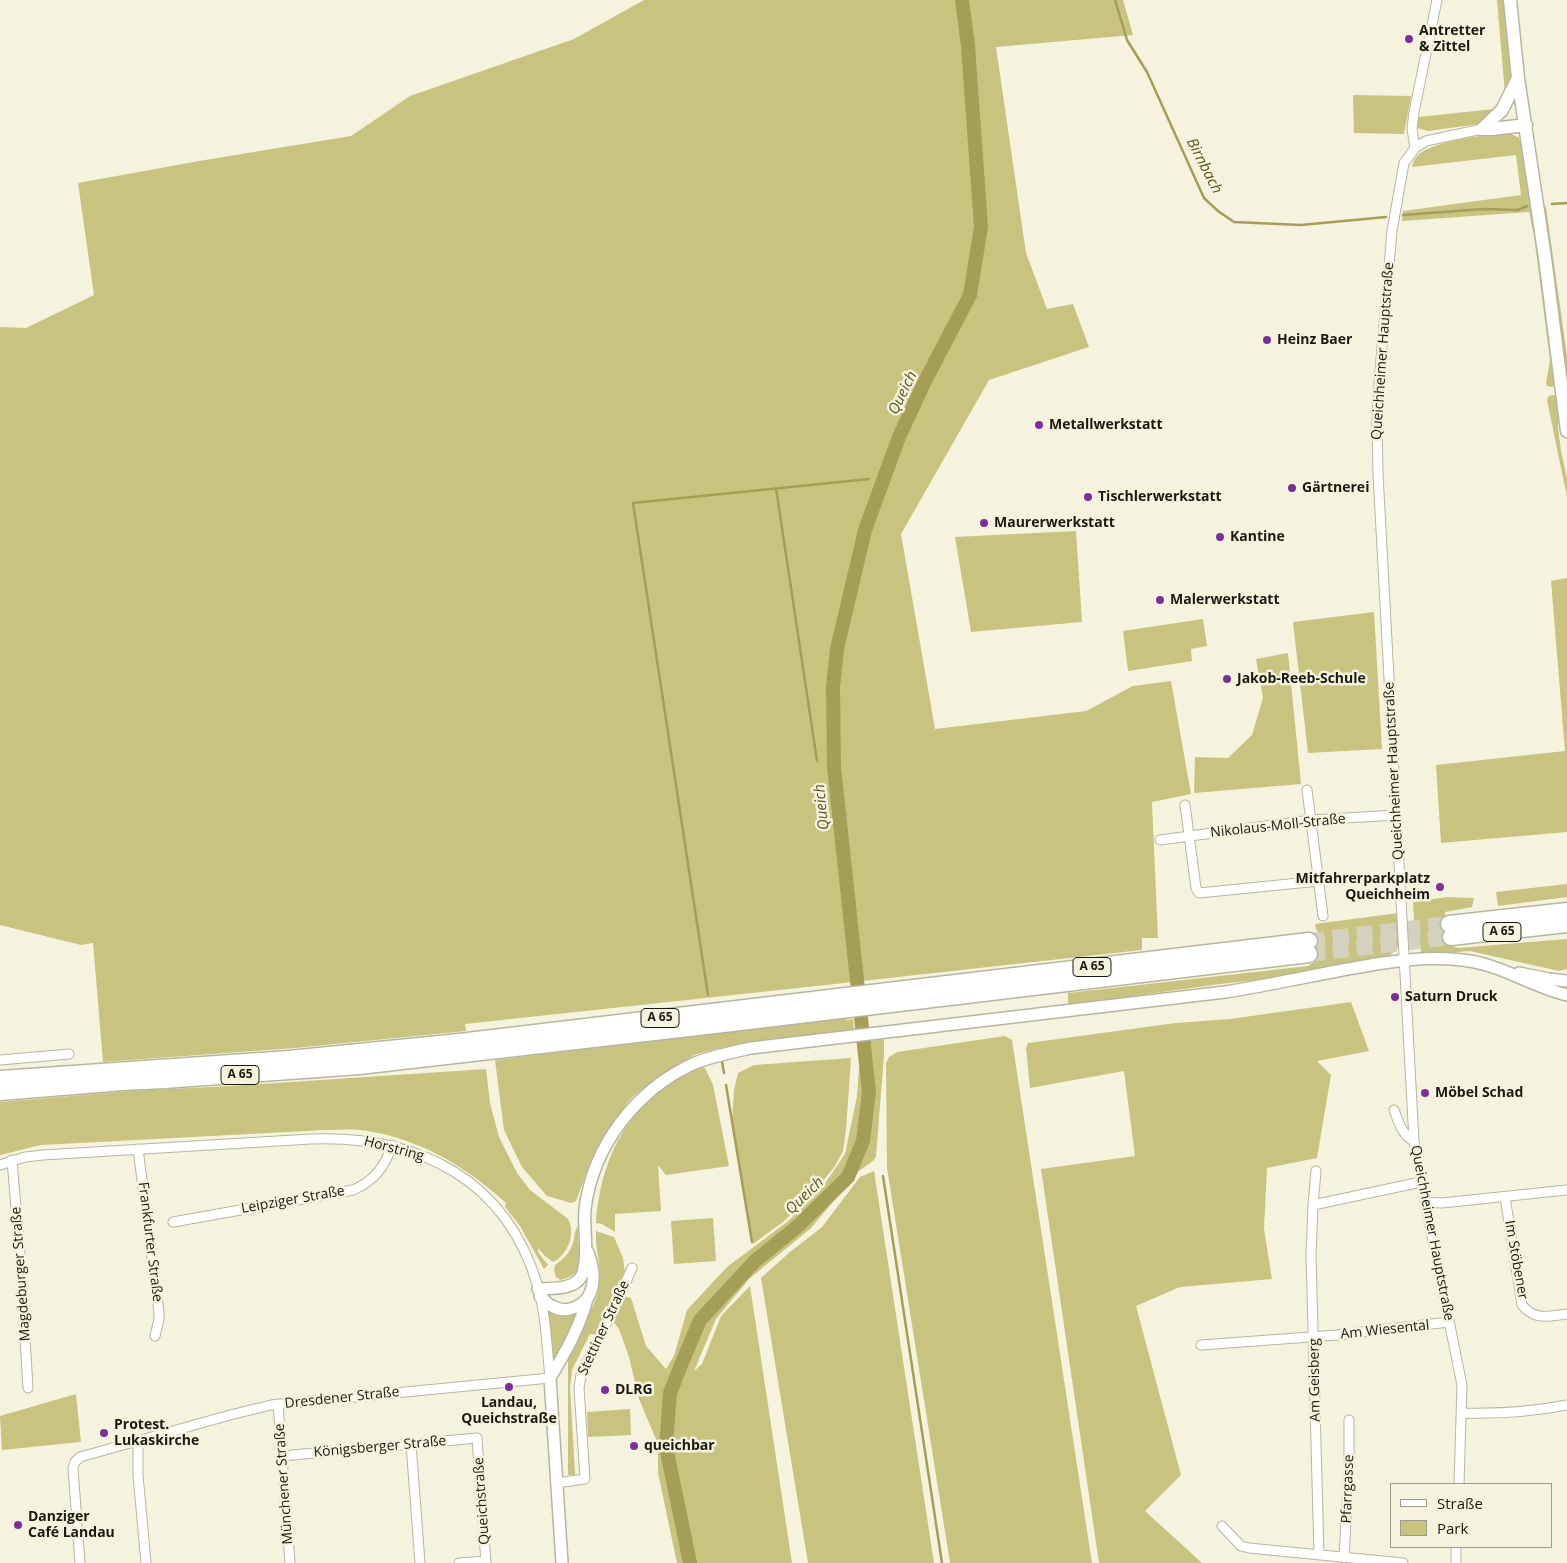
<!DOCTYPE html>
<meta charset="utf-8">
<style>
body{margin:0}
#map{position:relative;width:1567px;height:1563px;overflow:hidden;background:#f5f3dd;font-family:"Open Sans",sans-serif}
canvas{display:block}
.legend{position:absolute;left:1390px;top:1483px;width:162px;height:65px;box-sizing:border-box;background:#f5f3dd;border:1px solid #9d9c8c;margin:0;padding:6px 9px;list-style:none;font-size:15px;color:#1a1a12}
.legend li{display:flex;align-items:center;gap:10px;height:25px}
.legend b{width:25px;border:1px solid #9d9c8c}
</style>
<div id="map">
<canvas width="1567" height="1563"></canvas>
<ul class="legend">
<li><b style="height:6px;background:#fff"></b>Straße</li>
<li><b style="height:14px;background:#c9c380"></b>Park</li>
</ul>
</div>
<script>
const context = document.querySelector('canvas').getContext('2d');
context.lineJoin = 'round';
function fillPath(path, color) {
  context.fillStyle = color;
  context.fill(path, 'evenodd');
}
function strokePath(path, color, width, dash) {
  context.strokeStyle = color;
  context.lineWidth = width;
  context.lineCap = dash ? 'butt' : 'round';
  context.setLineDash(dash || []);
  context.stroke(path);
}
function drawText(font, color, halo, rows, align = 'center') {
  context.font = font + ' "Open Sans",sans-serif';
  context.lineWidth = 5;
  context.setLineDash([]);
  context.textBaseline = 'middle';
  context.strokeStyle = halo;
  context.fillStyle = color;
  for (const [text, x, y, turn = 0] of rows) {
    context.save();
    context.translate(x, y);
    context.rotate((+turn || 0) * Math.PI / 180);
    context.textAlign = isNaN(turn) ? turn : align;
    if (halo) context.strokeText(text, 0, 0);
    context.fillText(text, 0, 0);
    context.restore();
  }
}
fillPath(new Path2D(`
 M644 0H1123L1133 35 996 47 1026 253 1047 309 1073 304 1089 347 989 380 901 534 935 729 1086 711 1133 686 1171 681 1191 794 1152 802 1158 938H1142V950L835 984 465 1024 466 1031 295 1048 103 1062 93 943 81 945 0 925V327L26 328 94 295 78 183 205 160 351 136 410 96 574 39Z
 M1497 0H1505L1514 87 1500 109 1479 124 1428 131 1417 128 1418 117 1494 109 1505 94Z
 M1353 95 1411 96 1404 134 1354 133Z
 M1508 132 1519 138 1524 153 1538 238 1556 384 1552 387 1547 386 1546 383 1550 360 1534 236 1529 212 1402 221 1403 211 1521 195 1516 155 1412 167C1413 164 1414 159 1417 156 1431 141 1486 135 1508 132Z
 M1546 207 1567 355V385L1543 208Z
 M1553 395 1557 397 1558 401V428L1561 451 1567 478V497L1547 400 1549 396Z
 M1076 531 1082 622 971 632 955 537Z
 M1567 578V832L1441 843 1436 765 1565 751 1551 581Z
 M1374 612 1382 749 1308 753 1293 622Z
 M1203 619 1207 646 1191 649 1192 661 1128 671 1123 631Z
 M1288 653 1301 784 1194 793 1195 757 1228 758 1252 735 1263 698 1256 659Z
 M1567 884V897L1498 906 1496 892Z
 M1447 897 1474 898 1472 907 1445 912V940L1450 945 1458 948 1567 939V969L1559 971 1470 951 1434 954 1421 953 1420 944 1415 938 1413 902Z
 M1398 913 1400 943 1396 950 1390 955 1275 978 1220 984 1068 1005V993L1308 966C1312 963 1319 960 1322 956 1330 946 1316 934 1315 924Z
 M1351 1002 1369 1051 1317 1061 1331 1075 1317 1158 1267 1168 1264 1229 1272 1279 1180 1287 1136 1306 1181 1475 1145 1511 1202 1563H1099L1041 1169 1135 1156 1124 1071 1030 1088 1026 1048 1028 1043 1176 1023 1230 1019Z
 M846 1018V1020L853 1019 854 1029 716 1049 694 1055 672 1068 642 1089 630 1099 604 1136 590 1163 576 1201 571 1203 547 1196 522 1167 504 1130 495 1060Z
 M1005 1036 1012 1040 1092 1563H950L887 1168 886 1063 889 1057 897 1052Z
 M884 1039V1056L876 1156 874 1160 858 1172 811 1228 749 1279 716 1319 694 1371 702 1364 721 1316 750 1286 792 1563H677L658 1473V1444L639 1399 629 1357 619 1329 612 1320 624 1296 631 1298 646 1346 666 1369 674 1356 687 1310 727 1267 787 1222 820 1191 845 1154 857 1096 860 1053 859 1043Z
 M851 1058 846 1130 843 1151 835 1166 814 1192 783 1222 753 1244 732 1122 734 1090 738 1073 754 1065Z
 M704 1066 713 1085 729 1166 666 1175 658 1165 661 1211 615 1214V1232L602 1224 596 1223C601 1152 634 1093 704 1066Z
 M486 1069 490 1103 499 1137 517 1173 530 1190 568 1219C576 1233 568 1255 553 1262L545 1256 538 1248V1252L548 1265 544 1269 520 1226 505 1207 506 1203C464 1165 417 1137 360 1130 349 1129 337 1130 325 1130L41 1145 0 1155V1102L130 1091 231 1086Z
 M874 1171 934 1563H808L761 1278 790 1252 822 1227 860 1177Z
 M713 1218 716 1261 674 1264 671 1221Z
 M578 1226C578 1233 578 1240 579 1246 581 1265 582 1274 561 1280L556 1277 554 1270 555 1265C565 1258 572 1251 574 1238 575 1233 575 1230 578 1226Z
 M596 1231 614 1237 623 1258 625 1273 595 1335 590 1334 572 1370 570 1388 575 1473V1475H568V1359L588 1318 599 1290 600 1274 596 1241Z
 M582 1304 550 1378 543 1314 551 1306Z
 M76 1394 81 1442 2 1450 0 1416Z
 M630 1409 631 1435 588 1437 587 1412Z`), '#c9c380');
strokePath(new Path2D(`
 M1115 0 1127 40 1147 72 1204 198 1218 211 1234 222 1301 225 1386 217
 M1552 204 1567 203
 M1403 215 1483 209 1518 210 1527 206
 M882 477H884
 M776 488 817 761
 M708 995 633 503 869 479
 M722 1062 724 1073
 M726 1085 752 1242
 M883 1176 942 1563`), '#a59e56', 2.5);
strokePath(new Path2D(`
 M690 1563 666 1447 670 1393 681 1365 700 1320 755 1261 798 1226 848 1177 863 1141 869 1092 834 767 833 687 837 649 865 530 899 437 925 381 970 295 981 227 968 46 962 0`), '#a59e56', 14);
strokePath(new Path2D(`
 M1309 941 1449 924
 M1309 954 1451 937`), '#d4d2bf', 16, [16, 8]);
const minor = new Path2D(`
 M1415 148 1412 129 1414 112 1437 0
 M1307 790 1323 916
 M1185 805 1196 888 1199 893 1319 881
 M1160 840 1311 820 1397 815
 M0 1060 69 1054
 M1394 1110C1399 1123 1402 1135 1414 1141
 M138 1149 159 1312V1319L155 1336
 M12 1160 20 1255 28 1388
 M0 1165 25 1157 43 1155 311 1139C418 1135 507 1179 538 1287 546 1316 547 1348 550 1378L271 1405 230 1415 80 1457 75 1462 73 1468 80 1563
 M1505 1197 1522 1305C1535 1321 1549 1316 1567 1314
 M1425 1202 1442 1203 1567 1190
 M1313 1205 1316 1171
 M173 1222 353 1190C374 1181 385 1167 392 1145
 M1201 1345 1337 1335 1449 1322
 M278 1404 290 1563
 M1462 1413C1498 1414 1532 1412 1567 1405
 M138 1441V1475L146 1563
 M411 1444 420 1563
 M282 1456 477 1438 486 1563
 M556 1483 585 1479 579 1388 581 1375 622 1291 632 1268
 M1459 1484 1462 1385 1425 1202 1414 1141 1378 474 1377 421 1379 382 1392 231 1404 163 1415 148 1426 141 1482 129
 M1222 1526 1241 1546 1249 1548 1403 1563
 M1319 1555 1311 1255 1313 1205 1421 1182
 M1344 1558 1349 1464V1420
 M459 1563 486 1561
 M1456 1563V1547`);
const tertiary = new Path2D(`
 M1519 973 1549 979 1567 981
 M538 1289C551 1288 573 1290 581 1277 590 1260 583 1228 585 1209 593 1145 637 1089 695 1063 713 1056 732 1052 751 1048L1225 992C1278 984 1330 971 1383 963 1412 959 1442 956 1470 961 1505 967 1533 987 1567 995
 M540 1296C544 1299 547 1304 552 1306 566 1315 586 1306 591 1291 596 1279 592 1264 588 1252
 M562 1563 550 1378C565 1353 580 1327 587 1299`);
const secondary = new Path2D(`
 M1510 0 1518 78 1545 258 1567 431
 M1482 129 1502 110 1518 78
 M1482 129H1492L1526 125`);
const motorway = new Path2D(`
 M1449 924 1567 911
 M1451 937 1567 924
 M0 1079 289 1059 459 1042 1309 941
 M0 1092 123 1082 164 1080 359 1066 732 1023 1309 954`);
strokePath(minor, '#b7b5a0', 11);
strokePath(tertiary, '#b7b5a0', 14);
strokePath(secondary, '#b7b5a0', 15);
strokePath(motorway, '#b7b5a0', 19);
strokePath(minor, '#fff', 9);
strokePath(tertiary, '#fff', 11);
strokePath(secondary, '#fff', 12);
strokePath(motorway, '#fff', 16);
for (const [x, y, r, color] of [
 [1409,39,5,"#7c2e9f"],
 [1267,340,5,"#7c2e9f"],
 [1039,425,5,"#7c2e9f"],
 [1292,488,5,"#7c2e9f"],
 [1088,497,5,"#7c2e9f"],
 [984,523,5,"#7c2e9f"],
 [1220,537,5,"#7c2e9f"],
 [1160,600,5,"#7c2e9f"],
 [1227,679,5,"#7c2e9f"],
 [1440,887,5,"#7c2e9f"],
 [1395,997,5,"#7c2e9f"],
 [1425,1093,5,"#7c2e9f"],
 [509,1387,5,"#7c2e9f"],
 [605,1390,5,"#7c2e9f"],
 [104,1433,5,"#7c2e9f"],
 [634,1446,5,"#7c2e9f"],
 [18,1525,5,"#7c2e9f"]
]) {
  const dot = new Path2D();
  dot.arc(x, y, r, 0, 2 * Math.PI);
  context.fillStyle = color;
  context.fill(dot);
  strokePath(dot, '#f5f3dd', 2);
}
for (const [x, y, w] of [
 [1502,932,38],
 [1092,967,38],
 [660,1018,38],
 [240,1075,38]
]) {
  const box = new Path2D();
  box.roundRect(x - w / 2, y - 9.5, w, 19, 4);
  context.fillStyle = '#f5f3dd';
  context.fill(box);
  strokePath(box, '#1a1a12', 1);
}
drawText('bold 12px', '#1a1a12', null, [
 ["A 65",1502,932],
 ["A 65",1092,967],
 ["A 65",660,1018],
 ["A 65",240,1075]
]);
drawText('bold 14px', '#1a1a12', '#f5f3dd', [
 ["Antretter",1419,31],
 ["& Zittel",1419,47],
 ["Heinz Baer",1277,340],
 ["Metallwerkstatt",1049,425],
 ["Gärtnerei",1302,488],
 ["Tischlerwerkstatt",1098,497],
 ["Maurerwerkstatt",994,523],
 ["Kantine",1230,537],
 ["Malerwerkstatt",1170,600],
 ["Jakob-Reeb-Schule",1237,679],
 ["Mitfahrerparkplatz",1430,879,"right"],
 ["Queichheim",1430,895,"right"],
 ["Saturn Druck",1405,997],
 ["Möbel Schad",1435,1093],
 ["DLRG",615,1390],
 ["Landau,",509,1403,"center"],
 ["Queichstraße",509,1419,"center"],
 ["Protest.",114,1425],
 ["Lukaskirche",114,1441],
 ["queichbar",644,1446],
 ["Danziger",28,1517],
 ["Café Landau",28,1533]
], 'left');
drawText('14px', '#1a1a12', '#f5f3dd', [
 ["Queichheimer Hauptstraße",1383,351,-86],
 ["Queichheimer Hauptstraße",1394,771,-93],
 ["Nikolaus-Moll-Straße",1278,826,-6],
 ["Horstring",394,1149,15],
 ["Leipziger Straße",293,1200,-10],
 ["Queichheimer Hauptstraße",1432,1233,79],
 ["Frankfurter Straße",150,1242,83],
 ["Im Stöbener",1516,1260,80],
 ["Magdeburger Straße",21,1274,-94],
 ["Stettiner Straße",604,1328,-65],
 ["Am Wiesental",1385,1330,-6],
 ["Am Geisberg",1315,1380,-91],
 ["Dresdener Straße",342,1398,-6],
 ["Königsberger Straße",380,1447,-5],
 ["Münchener Straße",284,1484,-94],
 ["Pfarrgasse",1348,1489,-88],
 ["Queichstraße",482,1501,-94]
]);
drawText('italic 15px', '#5b551f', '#f5f3dd', [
 ["Birnbach",1204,166,63],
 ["Queich",903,393,-64],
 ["Queich",822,807,-96],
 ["Queich",805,1196,-44]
]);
</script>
